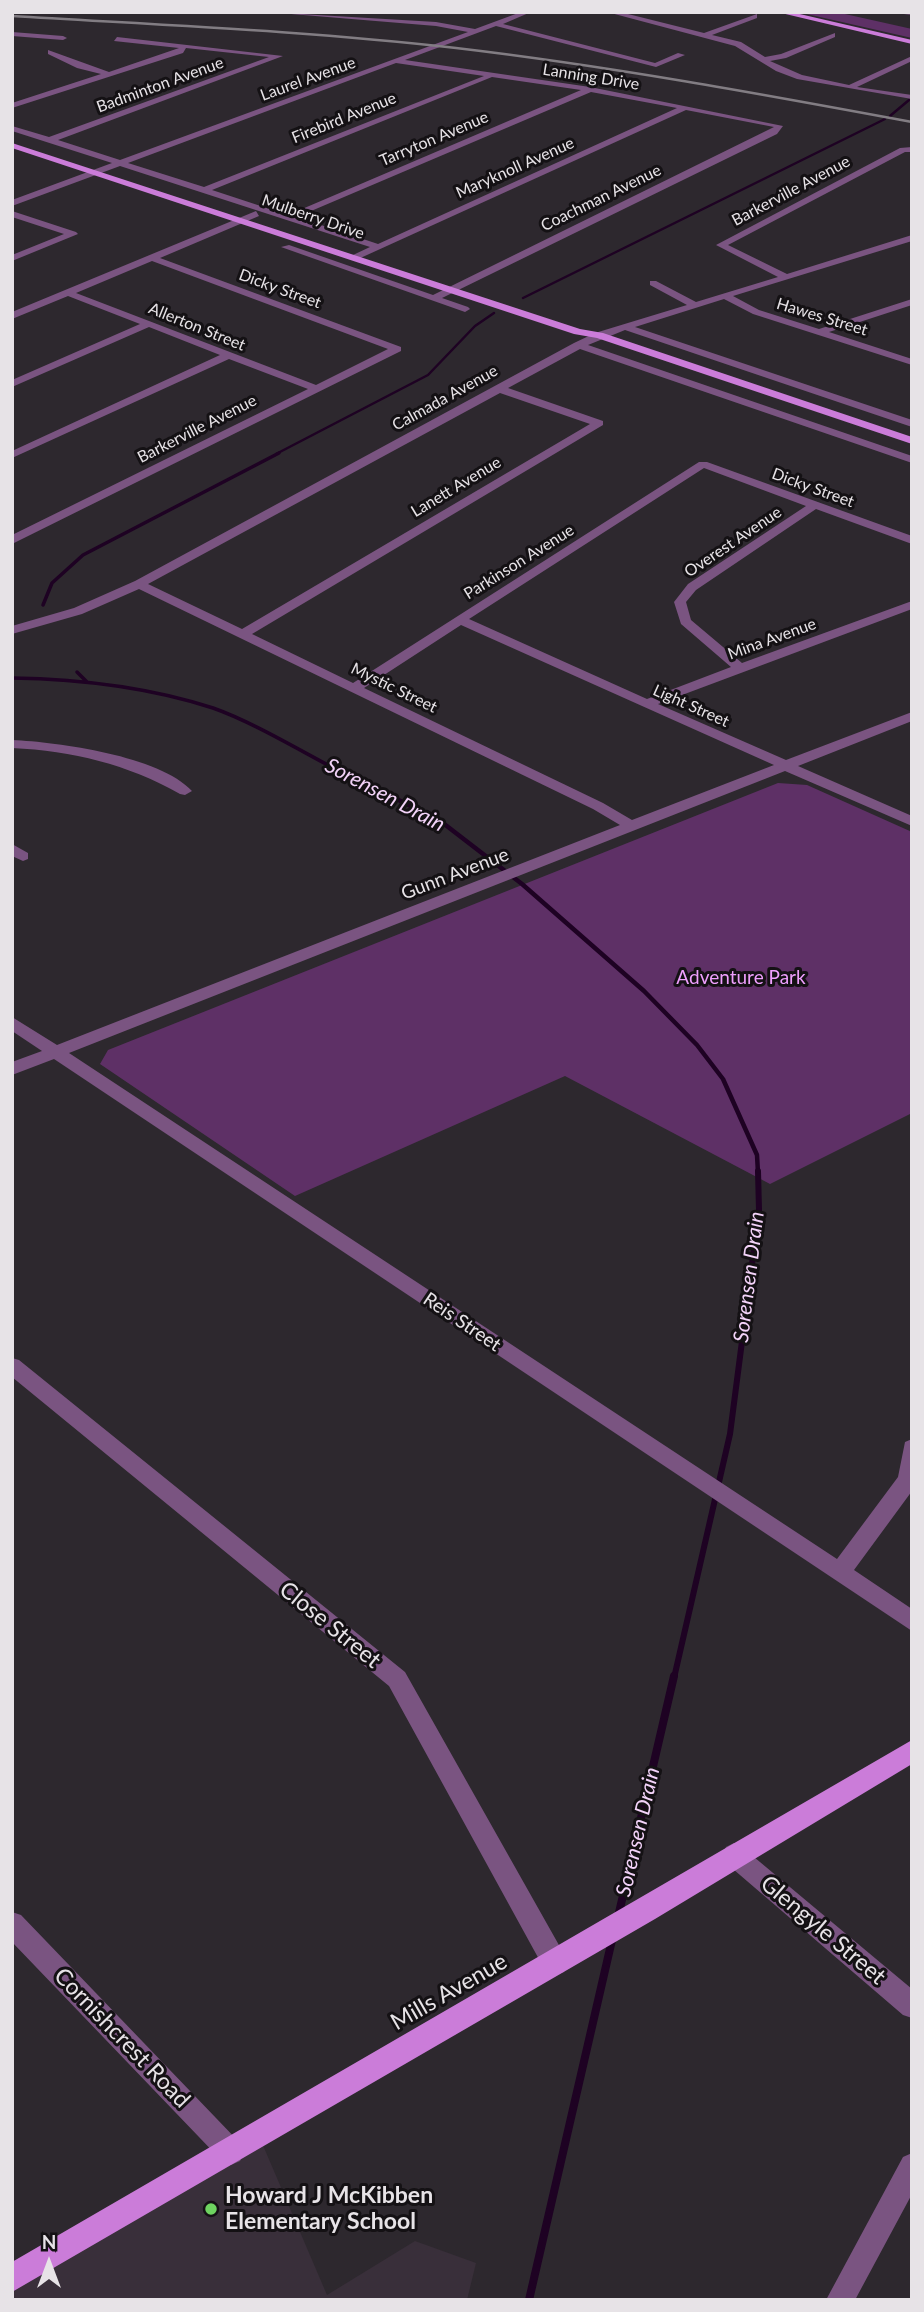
<!DOCTYPE html>
<style>
body{margin:0}
#map{position:relative;width:924px;height:2312px;overflow:hidden;background:#2d282e;font-family:Lato,sans-serif}
canvas{display:block}
.frame{position:absolute;inset:0;border:14px solid #e7e3e7;pointer-events:none}
.north{position:absolute;left:14px;top:2228px;width:70px;height:70px;-webkit-text-stroke:5px #141114;paint-order:stroke;rotate:0deg;font-size:19px;font-weight:700;line-height:28px;text-align:center;color:#e7e3e7}
.north::after{content:'';display:block;margin:auto;width:24px;height:32px;background:#e7e3e7;clip-path:polygon(50% 0,100% 100%,50% 72%,0 100%)}
</style>
<div id="map">
<canvas width="924" height="2312"></canvas>
<div class="frame"></div>
<div class="north">N</div>
</div>
<script>
const context = document.querySelector('canvas').getContext('2d');
context.lineJoin = 'round';
function fillPath(path, color) {
  context.fillStyle = color;
  context.fill(path, 'evenodd');
}
function strokePath(path, color, width, dash) {
  context.strokeStyle = color;
  context.lineWidth = width;
  context.lineCap = dash ? 'butt' : 'round';
  context.setLineDash(dash || []);
  context.stroke(path);
}
function drawText(font, color, halo, rows, align = 'center') {
  context.font = font + ' Lato,sans-serif';
  context.lineWidth = 6;
  context.setLineDash([]);
  context.textBaseline = 'middle';
  context.strokeStyle = halo;
  context.fillStyle = color;
  for (const [text, x, y, turn = 0] of rows) {
    context.save();
    context.translate(x, y);
    context.rotate((+turn || 0) * Math.PI / 180);
    context.textAlign = isNaN(turn) ? turn : align;
    if (halo) context.strokeText(text, 0, 0);
    context.fillText(text, 0, 0);
    context.restore();
  }
}
fillPath(new Path2D(`
 M259 2136 327 2295 415 2241 476 2263 467 2300H12V2278Z`), '#392f3a');
fillPath(new Path2D(`
 M798 12H836L912 29V38Z
 M778 783 807 785 912 832V1113L770 1184 565 1076 295 1196 100 1064 108 1050Z`), '#5e3066');
strokePath(new Path2D(`
 M890 116 909 100
 M523 298 885 119
 M276 454 428 375 475 326 494 313`), '#1e0223', 2.5);
strokePath(new Path2D(`
 M43 605 52 583 83 555 279 453
 M77 672 87 682
 M12 678C80 679 148 687 213 708 253 722 304 753 343 773`), '#1e0223', 3.5);
strokePath(new Path2D(`
 M340 771 439 820 522 884 644 991 697 1045 723 1079 757 1155 758 1173`), '#1e0223', 4.5);
strokePath(new Path2D(`
 M674 1678 730 1434 759 1210 758 1171`), '#1e0223', 6);
strokePath(new Path2D(`
 M618 1917 674 1676
 M529 2300 612 1940`), '#1e0223', 8);
fillPath(new Path2D(`
 M267 12 436 22 475 29 521 12H531L503 24 655 63 678 53 685 55 656 67 496 26 405 60 590 87 783 126 777 134 442 298 468 307 470 309 465 312 281 247 289 245 433 295 774 127 686 110 356 260 351 257 353 255 370 247 120 166 12 206V200L112 163 12 131V126L49 137 269 57 186 48 183 53 12 108V103L101 74 77 68 48 54V50L109 72 179 48 114 41 117 37 283 56 58 140 120 160 468 32 436 26ZM396 63 484 76 204 187 128 163ZM492 77 581 90 288 215 212 190ZM591 92 677 108 378 244 297 217Z
 M607 12H620L704 33 757 14V18L712 35 741 42 765 57 781 54 835 33V37L786 58 770 61 802 75 849 85 912 56V61L857 87 912 95V99L797 79 776 71 735 46Z
 M904 12H912V15L904 14Z
 M12 32 63 36 67 38 63 40 12 36Z
 M912 147V152H905L728 245 787 274 912 235V241L733 296 759 310 819 329 912 299V305L829 332 912 359V365L753 314 724 299 635 327 912 420V427L625 330 588 345 912 456V463L580 349 508 388 603 421V425L252 634 353 683 699 462H707L912 536V544L816 509 696 590 686 602 691 620 742 663 912 601V609L658 704 786 760 912 712V721L798 766 912 816V826L785 771 69 1053 837 1559 898 1477 905 1442 912 1439V1491L854 1570 912 1609V1631L54 1059 12 1075V1062L42 1051 12 1031V1017L57 1045 620 825 593 809 139 589 82 614 12 634V626L74 608 135 581 574 343 595 333 687 305 650 285V281H656L696 302 778 277 716 245 900 148ZM500 393 590 424 242 629 148 584ZM704 468 806 506 688 584 674 602 681 624 731 667 647 699 469 619ZM461 625 774 765 632 820 603 803 364 688Z
 M12 211 76 232 78 234 12 261V255L64 234 12 217Z
 M256 211 259 216 160 258 401 347V351L12 544V535L308 389 229 359 12 458V451L220 355 149 327 12 387V380L140 324 68 296 12 319V312ZM152 261 388 349 316 385 76 293Z
 M12 740C58 742 160 756 192 791L185 795 180 794C127 764 73 751 12 748Z
 M12 844 28 853V859L23 861 12 856Z
 M12 1358 19 1360 405 1672 564 1954 567 1963 564 1972 555 1975 546 1972 389 1686 12 1377Z
 M734 1843 742 1847 912 1989V2018L903 2015 726 1863 722 1855 726 1847Z
 M12 1912 21 1915 240 2143 244 2152 240 2161 231 2165 222 2161 12 1942Z
 M912 2153V2194L855 2300H826L903 2157Z`), '#7a5481');
fillPath(new Path2D(`
 M777 12H791L912 40V44Z
 M12 143 580 329 603 333 912 437V444L597 338 574 334 12 148Z
 M912 1740V1764L655 1919 12 2292V2262Z`), '#cb7cd9');
strokePath(new Path2D(`
 M12 16C160 25 309 31 456 48 609 66 761 94 912 122`), '#827d83', 2.5);
for (const [x, y, r, color] of [
 [211,2209,7,"#6ed360"]
]) {
  const dot = new Path2D();
  dot.arc(x, y, r, 0, 2 * Math.PI);
  context.fillStyle = color;
  context.fill(dot);
  strokePath(dot, '#141114', 2.5);
}
drawText('16px', '#e7e3e7', '#141114', [
 ["Lanning Drive",591,77,9],
 ["Laurel Avenue",308,79,-20],
 ["Badminton Avenue",160,85,-20],
 ["Firebird Avenue",344,118,-22],
 ["Tarryton Avenue",434,139,-23],
 ["Maryknoll Avenue",515,168,-24],
 ["Barkerville Avenue",791,191,-28],
 ["Coachman Avenue",601,198,-26],
 ["Mulberry Drive",313,217,19],
 ["Dicky Street",280,289,20],
 ["Hawes Street",822,317,17],
 ["Allerton Street",197,327,22],
 ["Calmada Avenue",445,398,-29],
 ["Barkerville Avenue",197,429,-27],
 ["Lanett Avenue",456,487,-31],
 ["Dicky Street",813,488,20],
 ["Overest Avenue",733,542,-34],
 ["Parkinson Avenue",519,562,-32],
 ["Mina Avenue",772,639,-20],
 ["Mystic Street",394,688,26],
 ["Light Street",691,706,24]
]);
drawText('19px', '#e7e3e7', '#141114', [
 ["Gunn Avenue",455,874,-21],
 ["Reis Street",462,1322,34]
]);
drawText('19px', '#ef9ffe', '#141114', [
 ["Adventure Park",741,978]
]);
drawText('italic 21px', '#f3d3f9', '#141114', [
 ["Sorensen Drain",385,795,28],
 ["Sorensen Drain",749,1277,-83],
 ["Sorensen Drain",638,1832,-77]
]);
drawText('23px', '#e7e3e7', '#141114', [
 ["Close Street",330,1625,39],
 ["Glengyle Street",823,1930,40],
 ["Mills Avenue",449,1992,-30],
 ["Cornishcrest Road",122,2038,46]
]);
drawText('bold 23px', '#e7e3e7', '#141114', [
 ["Howard J McKibben",225,2196],
 ["Elementary School",225,2222]
], 'left');
</script>
